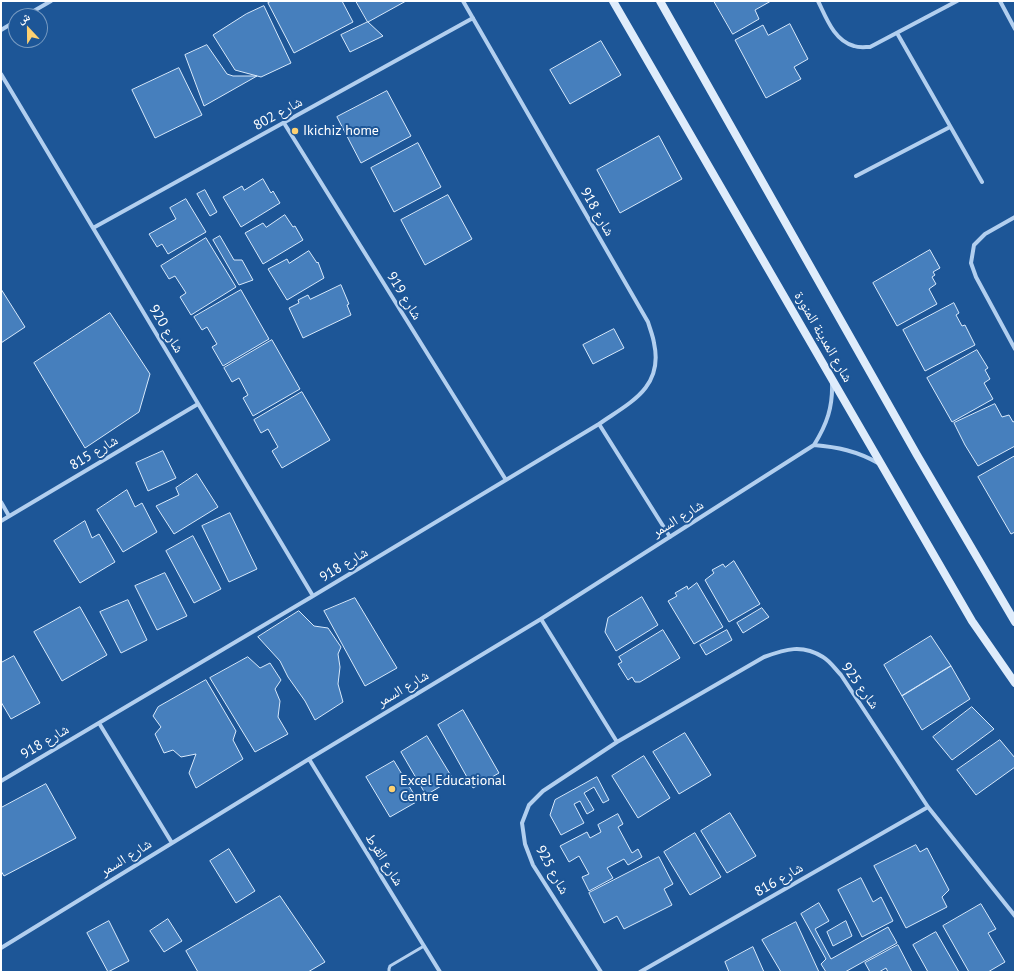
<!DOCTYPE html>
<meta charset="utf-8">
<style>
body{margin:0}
#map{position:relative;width:1016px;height:973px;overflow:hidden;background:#1d5697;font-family:"PT Sans","Noto Naskh Arabic",sans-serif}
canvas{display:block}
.frame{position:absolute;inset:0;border:2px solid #fff;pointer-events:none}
.north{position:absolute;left:8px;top:8px;width:40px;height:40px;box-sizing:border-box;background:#1d5697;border:1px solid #779ac1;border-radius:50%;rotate:338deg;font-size:11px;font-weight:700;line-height:16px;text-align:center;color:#fff}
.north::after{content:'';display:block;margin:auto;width:14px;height:18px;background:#fed171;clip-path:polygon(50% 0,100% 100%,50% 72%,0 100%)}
</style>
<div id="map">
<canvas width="1016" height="973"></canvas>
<div class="frame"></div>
<div class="north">ش</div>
</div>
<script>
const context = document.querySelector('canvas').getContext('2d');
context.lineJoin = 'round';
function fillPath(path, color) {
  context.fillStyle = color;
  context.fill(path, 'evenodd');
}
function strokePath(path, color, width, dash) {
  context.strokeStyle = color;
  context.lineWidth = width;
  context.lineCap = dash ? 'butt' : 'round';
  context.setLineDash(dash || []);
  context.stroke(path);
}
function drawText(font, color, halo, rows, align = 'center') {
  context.font = font + ' "PT Sans","Noto Naskh Arabic",sans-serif';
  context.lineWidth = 4;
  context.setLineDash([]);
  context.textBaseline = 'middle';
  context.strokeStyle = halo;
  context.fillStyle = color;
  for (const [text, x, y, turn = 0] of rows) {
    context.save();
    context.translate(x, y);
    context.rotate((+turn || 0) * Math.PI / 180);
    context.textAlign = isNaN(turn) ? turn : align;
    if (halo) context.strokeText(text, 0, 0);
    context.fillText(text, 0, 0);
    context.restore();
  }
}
const building = new Path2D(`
 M272 1H342L353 22 294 53 268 3Z
 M356 1H406L368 22Z
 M714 1H771L755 10 759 19 733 34Z
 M264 6 291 63 261 77 235 70 213 35 246 14Z
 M368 22 383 36 350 52 341 35Z
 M790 24 808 59 794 67 801 79 766 98 735 40 763 25 768 35Z
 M601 41 621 75 570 104 550 70Z
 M207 45 227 74 233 76H257L204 106 185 55Z
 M179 68 202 115 155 138 132 90Z
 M387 91 411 136 361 163 337 117Z
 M659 136 682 179 620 213 597 170Z
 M418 143 441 187 394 212 371 168Z
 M263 179 271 193 273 191 280 203 241 227 223 197 242 186 244 190Z
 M205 190 217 212 210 216 197 194Z
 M448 195 472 239 425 265 401 220Z
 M186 199 206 232 168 254 162 244 157 247 149 234 176 219 170 208Z
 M285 215 293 227 295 226 303 240 263 264 245 233 263 223 266 227Z
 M220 236 234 260H242L253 280 239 285 213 240Z
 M206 238 236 287 191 315 180 297 186 293 175 276 169 279 161 266Z
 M930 250 940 268 933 272 935 275 932 277 936 284 929 289 937 304 897 326 873 283Z
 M309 251 317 263 318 262 324 278 287 300 268 269 287 259 289 263Z
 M341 285 349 304 347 305 351 315 303 338 289 308 299 303 298 300 308 295 310 299Z
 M1 289 25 327 1 343Z
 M241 290 269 339 223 366 212 347 217 344 207 327 202 330 194 317Z
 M954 303 959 313 956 315 962 326 965 325 975 345 925 371 903 330Z
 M110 313 150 374 139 412 85 448 34 363Z
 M614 329 624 348 593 364 583 345Z
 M272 340 300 389 253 416 243 398 248 395 239 378 232 382 224 368Z
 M977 350 988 368 985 370 990 379 984 383 993 399 952 422 927 378Z
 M302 392 330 440 282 468 272 451 278 447 268 429 261 433 254 420Z
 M995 404 1002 417 1009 415 1013 422 1015 421V446L978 466 965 445 954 423Z
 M163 451 176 478 148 491 136 463Z
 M1015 456V532L1011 534 978 477Z
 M197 474 218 507 174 534 156 506 179 495 176 488Z
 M127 490 135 507 142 503 157 532 123 552 97 510Z
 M230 513 257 569 229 582 202 526Z
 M85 521 92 538 99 534 115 562 80 583 54 541Z
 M193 536 221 589 194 603 166 551Z
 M734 561 760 604 729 622 705 580 714 573 712 570 723 564 725 567Z
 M165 573 187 616 157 630 135 586Z
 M697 583 723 627 694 644 668 601 677 596 675 593 687 586 688 589Z
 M642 597 658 625 616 651 605 632 608 618Z
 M355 598 397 668 365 686 324 611Z
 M128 600 147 640 121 653 100 612Z
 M80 607 107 655 62 681 34 632Z
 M762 608 769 617 743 633 737 623Z
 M299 611 314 626 328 628 341 647 338 654 340 667 338 684 343 702 315 720 305 701 288 677 280 661 258 637Z
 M663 630 680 658 640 682H635L632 677 628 680 618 664 622 662 619 657Z
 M727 630 732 640 706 655 700 645Z
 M931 636 951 666 902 696 884 665Z
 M14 656 40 703 11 719 1 702V663Z
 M248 657 260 668 270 663 281 680 275 689 280 701 278 717 288 734 255 752 210 678Z
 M951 666 970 699 922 730 902 696Z
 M206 680 236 731 233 740 243 759 196 788 189 773 196 754 181 757 173 750 164 753 155 734 161 727 153 716 158 707Z
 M972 707 994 729 952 760 933 737Z
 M463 710 499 773 473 788 438 725Z
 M685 733 711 775 679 794 653 752Z
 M427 736 453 779 426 795 401 752Z
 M1000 740 1015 758V767L976 795 957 770Z
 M644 756 670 798 638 818 612 776Z
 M394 761 418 801 390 817 366 777Z
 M597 777 609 800 603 803 594 787 584 793 594 810 587 814 580 801 574 804 584 823 561 835 550 815 555 800Z
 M46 784 76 838 4 876 1 871V808Z
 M730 813 756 856 727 873 701 831Z
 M618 814 623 824 618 827 632 853 638 849 642 857 628 865 624 859 607 868 613 878 589 891 582 877 589 874 579 856 569 862 560 846 587 832 590 838 601 832 598 825Z
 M695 833 721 877 690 895 664 852Z
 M916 845 920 852 927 848 949 890 942 897 947 907 906 928 874 866Z
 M229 849 255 891 236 903 210 861Z
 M659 857 673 884 664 889 672 905 624 929 617 916 604 923 589 893Z
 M861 878 873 902 881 897 893 921 862 937 838 890Z
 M280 896 325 962 308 972H198L186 951Z
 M819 903 829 921 815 929 831 959 888 927 897 943 845 972H826L821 964 826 959 801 914Z
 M981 904 996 929 988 933 1005 962 988 972H969L943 926Z
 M168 919 182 941 164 952 150 931Z
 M109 921 129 961 108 972 87 933Z
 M846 921 852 936 833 946 827 932Z
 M796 922 819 972H781L762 940Z
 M936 932 959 972H928L913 945Z
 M898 945 912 972H888L886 968 879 972H870L865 963Z
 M753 947 764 972H729L725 962Z`);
fillPath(building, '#467fbd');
strokePath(building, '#d8e9fb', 1);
strokePath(new Path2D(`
 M389 972V969L390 966 424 946`), '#b2cfef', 3);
strokePath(new Path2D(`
 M818 1C826 17 834 41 854 46 859 48 865 47 870 47L957 1
 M1000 1 1015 29
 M25 16 51 1
 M1 30 16 21
 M897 33 982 182
 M1 74 313 596
 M284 123 506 480
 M856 176 950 127
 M1015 217 985 234 974 245 971 263 976 277 1015 349
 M93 228 473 18
 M599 424 670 537
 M814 445C837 447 857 451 878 463
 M1 502 9 516
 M1 521 198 404
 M541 619 617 742
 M99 723 172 843
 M309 759 440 972
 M1 781 313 596 599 424C629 403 664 388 654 343 653 336 650 329 648 322L463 1
 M1 948 309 759 541 619 814 445C827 424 833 407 832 382
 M601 972 533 865 525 844 522 823 529 805 543 791 617 742 764 657C786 649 802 644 823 657 830 661 836 670 841 675L928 807 1015 916
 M640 972 928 807`), '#b2cfef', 4);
strokePath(new Path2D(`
 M613 1 972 621 1015 683
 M660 1 917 455 1015 622`), '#dfecfb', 8);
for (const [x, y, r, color] of [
 [295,131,4,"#fed171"],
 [392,789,4,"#fed171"]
]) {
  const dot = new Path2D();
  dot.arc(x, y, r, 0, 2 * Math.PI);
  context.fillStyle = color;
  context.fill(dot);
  strokePath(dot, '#1d5697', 1.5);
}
drawText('14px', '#fff', '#1d5697', [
 ["شارع 802",278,114,-29],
 ["شارع 918",597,212,60],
 ["شارع 919",404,296,58],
 ["شارع 920",166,329,59],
 ["شارع المدينة المنورة",823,337,60],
 ["شارع 815",94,453,-31],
 ["شارع السمر",678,519,-32],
 ["شارع 918",344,565,-31],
 ["شارع 925",860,686,54],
 ["شارع السمر",403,689,-31],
 ["شارع 918",45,742,-31],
 ["شارع السمر",126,858,-32],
 ["شارع القرط",384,860,58],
 ["شارع 925",552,870,61],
 ["شارع 816",779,880,-30]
]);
drawText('14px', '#fff', '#1d5697', [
 ["Ikichiz home",303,131],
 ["Excel Educational",400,781],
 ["Centre",400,797]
], 'left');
</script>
